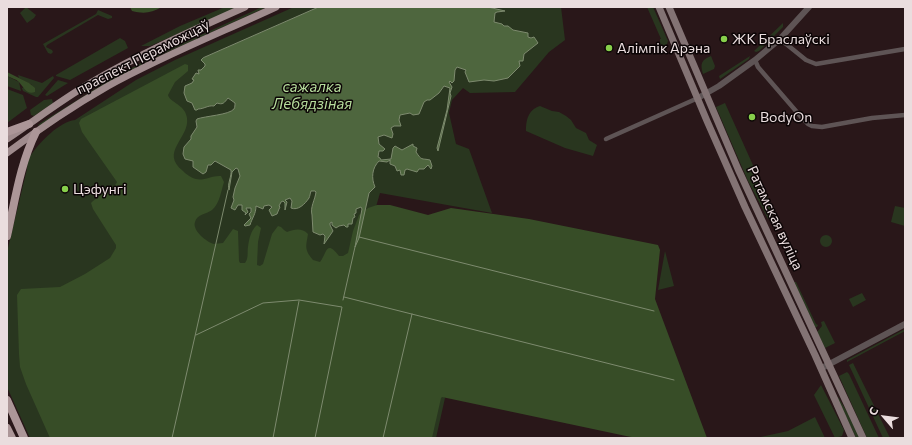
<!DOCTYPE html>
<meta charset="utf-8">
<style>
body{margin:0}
#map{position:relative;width:912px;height:445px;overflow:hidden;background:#291719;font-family:Commissioner,sans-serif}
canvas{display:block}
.frame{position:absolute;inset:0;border:8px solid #eaddde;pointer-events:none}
.north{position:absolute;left:864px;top:397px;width:40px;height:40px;-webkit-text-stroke:3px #0c0506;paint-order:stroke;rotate:298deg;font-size:11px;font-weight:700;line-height:16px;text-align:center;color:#eaddde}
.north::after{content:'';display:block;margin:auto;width:14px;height:18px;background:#eaddde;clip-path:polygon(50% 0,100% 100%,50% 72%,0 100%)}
</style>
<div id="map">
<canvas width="912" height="445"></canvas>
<div class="frame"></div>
<div class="north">С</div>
</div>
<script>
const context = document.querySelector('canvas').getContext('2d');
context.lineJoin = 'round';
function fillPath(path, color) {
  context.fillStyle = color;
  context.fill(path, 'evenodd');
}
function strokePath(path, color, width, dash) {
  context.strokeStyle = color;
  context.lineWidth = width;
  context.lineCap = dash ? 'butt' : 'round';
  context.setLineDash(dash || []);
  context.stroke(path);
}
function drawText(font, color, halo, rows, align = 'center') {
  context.font = font + ' Commissioner,sans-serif';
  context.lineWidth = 3;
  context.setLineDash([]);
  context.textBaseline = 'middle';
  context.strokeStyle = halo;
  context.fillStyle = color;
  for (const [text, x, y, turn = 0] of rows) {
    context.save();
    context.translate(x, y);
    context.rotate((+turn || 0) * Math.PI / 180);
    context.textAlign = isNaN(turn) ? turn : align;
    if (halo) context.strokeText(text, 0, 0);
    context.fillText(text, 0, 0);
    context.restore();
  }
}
fillPath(new Path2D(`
 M26 7 36 15 34 18 27 23 20 13Z
 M225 7H239L150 46H141L180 26Z
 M262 7H267L150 60 114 80 39 126 38 125 42 122 111 79 151 58Z
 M294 7H561L565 40 549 52 515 92 470 93 463 88 452 100 449 113 456 144 469 149 492 213 380 193 349 299 407 316 445 398 436 438H30L7 387V252L27 169 28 155H31C40 142 59 122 75 120L136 80 175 60Z
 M647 7H653L668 41 667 44 664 46 660 44V39H661Z
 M98 10 112 16V18L108 19 98 15 47 45 46 47 52 50 53 52 51 54 48 53 43 44 96 14Z
 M783 23V27L759 51 756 52 754 51Z
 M120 38 125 41 128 48 70 80 56 76V75Z
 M711 56 715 66 714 69 703 74C700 64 701 60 711 56Z
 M750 56 749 59 720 79 719 76Z
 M18 75 42 83 53 76 54 78 38 97H36L23 91 21 86 22 88 32 85 19 78Z
 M7 76 19 82 21 91 7 86Z
 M58 80 68 83 47 96 45 95Z
 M7 89 23 95 27 108 7 123Z
 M52 99 53 103 34 116 31 115 30 110 44 100Z
 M725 103 775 214 768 219 748 181 716 107Z
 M540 106 552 111 559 112 566 116 571 120 576 128 586 133 589 140 597 145 593 156 565 148 526 131C526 120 528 110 540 106Z
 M895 206 905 208V226L891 222Z
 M820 241a6 6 0 1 1 12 0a6 6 0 1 1-12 0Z
 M665 251 674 286 658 290Z
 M794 282H796L816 324 818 325 817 327H815Z
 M862 293 866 300 853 307 849 299Z
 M824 321 835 343 825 348 817 332 822 326 821 322Z
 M905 329V331L847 362V360Z
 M853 363 890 438H883L849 365Z
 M847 372 849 374 879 438H867L839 376Z
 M821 385 844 430 842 436 835 438 814 395Z
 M838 397 851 418 860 438H856L837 398Z
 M815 417 825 438H756L788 431Z`), '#29361f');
fillPath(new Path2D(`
 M130 7H162C151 13 144 14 132 11Z
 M185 64 188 65V71L175 82 168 95C170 103 185 104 187 118 190 138 159 152 183 171 186 174 191 178 196 179 204 181 213 175 221 176L224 182C221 191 220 203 212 210 207 214 197 214 195 222 192 230 206 242 214 244 216 244 220 243 223 243L233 229 238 231 239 261 240 263H245C249 258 247 252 248 247 249 239 251 230 257 225L261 228 258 242 257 265 260 266 263 264 272 234 278 226 281 227 284 230 287 232C295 229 302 228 308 234 306 247 304 249 313 260L320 262C327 253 326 239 339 256H343L348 253 353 231 359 215 368 208 377 205H390L428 215 451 208 529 219 658 245 660 250 655 299 707 438H637L626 436 442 397 441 398 432 438H50L26 384 20 367 19 354 17 295 21 289 60 287 85 274 110 258 116 248V245L93 209 91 203 93 201 116 184 117 182 82 132 79 123 81 119Z
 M7 72 29 83 35 88V92C27 95 24 88 19 82 16 79 11 78 7 76Z`), '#374d27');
const water = new Path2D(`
 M319 7H488L505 11 497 12 495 13 494 22 502 24 504 26H508L513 30 528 33V37L531 38 534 37 538 43 524 54 523 61H519L520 66 508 78 494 81 484 80 469 82 465 72 466 70 457 67 455 70 454 81 452 83 450 81 449 82 452 87 450 93 451 96 438 151 437 148 447 110 450 88 444 86 439 93 430 100H427L424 102 419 114 413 115 410 113 400 115 399 120 401 126H394L391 128 393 134 392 138 384 135 378 137 379 144 385 149 383 151H379L378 157 380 158 381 160 391 159 393 148 395 146 402 150 413 144V146L417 148 416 152C422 161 421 158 430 160L432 166 431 169 428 165 424 169H419L417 172 407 169 405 170 404 175H401L400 170 397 171 395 166 390 164V160L387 162 379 161C372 168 371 178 375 187L369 193 359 238 355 247 362 209 361 207 356 209V213L354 214 355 217 353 218 352 224H348V227H346L344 225 339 226 336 228 332 225V222L330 223V225L333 231 324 244 325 236 323 234 320 235 313 232 312 215C310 207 315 200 316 192L315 191H311C310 194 310 196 309 198 305 204 298 211 291 208L292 201 290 198 285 200 287 202 285 210V203L283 201 281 202 279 206 280 207 279 209 277 214 272 216 269 210 272 207 269 205 264 206 263 209 256 206C256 214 252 218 250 225L245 226 244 225 251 218 249 214 251 212V208H246L248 212 245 215 246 213 242 210V205H238L235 210 231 208 234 200 233 197 235 188 240 176 238 169 236 168 232 172 229 190C227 184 232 176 231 170L215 161 211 165H208L206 172 203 174 193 167V161L185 159 183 154 184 147 191 139V136L197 127 196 121 197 119C205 116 229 115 234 109 235 108 235 104 235 103L228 98C224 103 223 105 217 103L214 106C208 105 204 109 198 109L197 110H195L192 103 187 101 184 93 185 86 192 83 194 80 192 79 196 73 199 74 198 70H201L205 66V64L201 60 203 58Z`);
fillPath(water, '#4e663e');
strokePath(water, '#7d8a6e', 1);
strokePath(new Path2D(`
 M359 237 654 311
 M344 297 674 380
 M343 300 355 247
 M196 335 263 303 299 300 342 307 315 438
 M172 438 228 190
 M273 438 299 301
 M383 438 412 314`), '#7d8a6e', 1);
strokePath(new Path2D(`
 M780 39 806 60 816 64 905 49
 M755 60 758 67 802 118 808 124 812 126 822 127 872 118 905 115
 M606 139 698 98`), '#5e5455', 4.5);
strokePath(new Path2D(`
 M698 98 719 86 755 60 780 39 809 7
 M822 368 905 324`), '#5e5455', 6);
strokePath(new Path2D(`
 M659 7 707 121 745 207 815 355 852 438
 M669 7 738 169 863 438`), '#837374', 7);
strokePath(new Path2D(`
 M7 139C34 121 60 101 87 85 138 55 191 31 245 7
 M7 153C39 129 73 106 108 86 162 56 220 33 276 7`), '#9f8b8d', 7);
strokePath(new Path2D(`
 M7 132 29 124
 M7 236C15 201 20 164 36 132
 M7 400 24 438
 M7 428 12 438`), '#ac9698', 8);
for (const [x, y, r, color] of [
 [724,39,4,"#87cf4b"],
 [609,48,4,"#87cf4b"],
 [752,117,4,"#87cf4b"],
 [65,189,4,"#87cf4b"]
]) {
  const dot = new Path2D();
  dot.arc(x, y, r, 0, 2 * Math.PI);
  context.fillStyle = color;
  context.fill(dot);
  strokePath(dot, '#0c0506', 1.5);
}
drawText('14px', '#eaddde', '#0c0506', [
 ["ЖК Браслаўскі",732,39],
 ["Алімпік Арэна",617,48],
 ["BodyOn",760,117],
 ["Цэфунгі",73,189]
], 'left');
drawText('14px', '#eaddde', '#0c0506', [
 ["праспект Пераможцаў",143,57,-27],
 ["Ратамская вуліца",775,218,65]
]);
drawText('italic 15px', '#b6dd9c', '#0c0506', [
 ["сажалка",312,87],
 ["Лебядзіная",312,104]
]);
</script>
